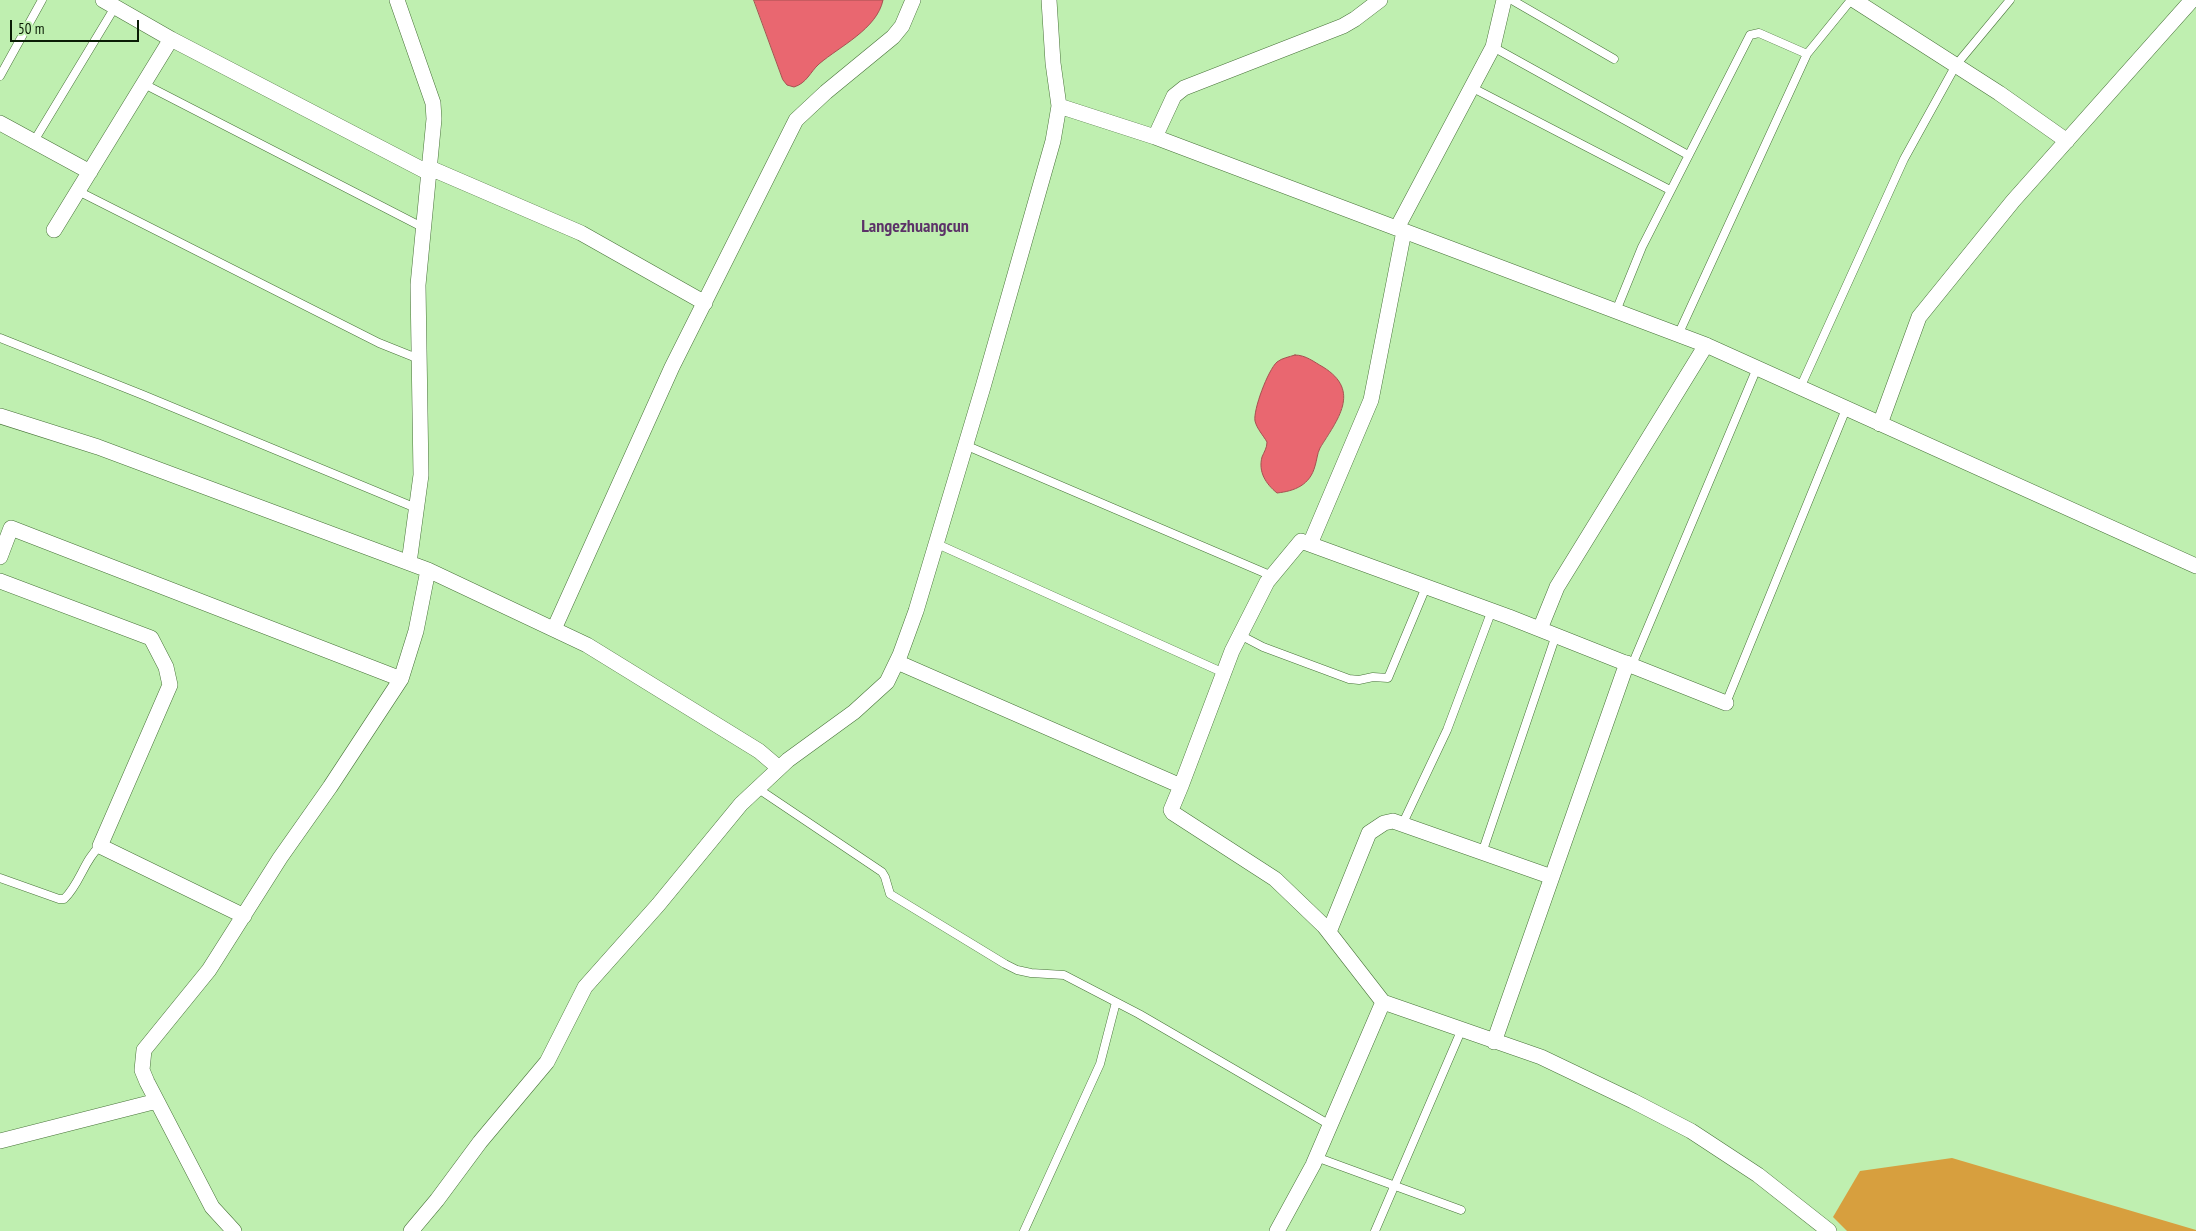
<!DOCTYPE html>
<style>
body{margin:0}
#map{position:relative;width:2196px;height:1231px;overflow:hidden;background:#bfefb0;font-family:"PT Sans Narrow",sans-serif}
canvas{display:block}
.scale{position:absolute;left:10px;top:20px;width:129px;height:22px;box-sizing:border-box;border:2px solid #0a1c05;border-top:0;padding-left:6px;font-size:15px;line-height:18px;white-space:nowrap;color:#0a1c05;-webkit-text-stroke:4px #bfefb0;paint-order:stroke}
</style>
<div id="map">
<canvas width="2196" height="1231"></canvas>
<div class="scale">50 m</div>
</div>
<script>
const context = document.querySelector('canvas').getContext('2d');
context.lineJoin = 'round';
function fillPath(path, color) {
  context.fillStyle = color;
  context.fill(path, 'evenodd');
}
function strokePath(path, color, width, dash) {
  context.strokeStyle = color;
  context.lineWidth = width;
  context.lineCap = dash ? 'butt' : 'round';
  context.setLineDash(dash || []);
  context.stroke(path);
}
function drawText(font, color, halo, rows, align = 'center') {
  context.font = font + ' "PT Sans Narrow",sans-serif';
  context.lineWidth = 4;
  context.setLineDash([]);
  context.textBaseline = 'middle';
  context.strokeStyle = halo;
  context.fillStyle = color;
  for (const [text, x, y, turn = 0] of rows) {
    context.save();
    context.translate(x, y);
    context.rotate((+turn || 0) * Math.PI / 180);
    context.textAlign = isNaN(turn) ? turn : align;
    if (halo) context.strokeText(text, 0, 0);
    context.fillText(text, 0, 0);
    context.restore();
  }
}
fillPath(new Path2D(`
 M1952 1158 2196 1230V1231H1847L1833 1217 1860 1171Z`), '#d79f3e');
const water = new Path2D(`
 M754 0H883C877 29 840 46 819 64 810 72 807 83 794 87L787 85 783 80Z
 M1295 355C1306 355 1314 362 1323 367 1362 391 1337 420 1320 448 1317 454 1317 460 1315 466 1310 485 1295 491 1277 493 1266 484 1258 472 1262 457 1264 452 1267 448 1267 442 1263 435 1257 429 1255 421 1253 410 1268 370 1277 362 1282 358 1289 357 1295 355Z`);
fillPath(water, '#e96770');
strokePath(water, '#a65050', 1);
const lane = new Path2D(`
 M1512 0 1614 59
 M1493 47 1688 155
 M0 76 42 0
 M144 84 424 228
 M1471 87 1670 190
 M34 141 115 7
 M78 191 379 343 419 359
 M1616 311 1642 247 1750 35 1759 33 1807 54
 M1678 335 1807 54 1851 0
 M0 338 143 395 416 508
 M1800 388 1904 159 1956 65 2010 0
 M965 445 1272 576
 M935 543 1224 673
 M1240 635 1263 647 1349 679 1359 680 1373 677 1388 678 1426 587
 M1632 665 1757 368
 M1726 703 1846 409
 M757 788 882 872 885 877 890 894 1005 964 1017 970 1031 973 1064 975 1139 1014 1330 1125
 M1402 825 1447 730 1492 610
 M1482 853 1556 635
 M0 878 59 899H64C80 884 84 860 100 846
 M1316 1157 1461 1210
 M1024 1231 1100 1064 1116 1002
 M1375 1231 1461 1031`);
const street = new Path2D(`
 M103 0 171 39 429 173
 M397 0 433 103 434 119 418 285 421 475 409 563
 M1854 0 1999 93 2067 141
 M1059 106 1155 137 1706 345 2196 566
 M0 123 90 172
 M1155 137 1174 96 1184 88 1343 26 1355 19 1380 0
 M430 168 581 233 705 303
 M1397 228 1493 47 1504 0
 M54 230 171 39
 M0 416 98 447 428 570 587 645 759 751 779 768
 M1880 424 1919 317 2013 201 2192 0
 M1310 544 1371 400 1404 231
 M0 557 11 528 401 679
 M0 581 151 638 166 667 170 685 100 846 244 916
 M554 629 672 367 796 120 826 92 893 37 902 26 913 0
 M1540 629 1557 587 1706 345
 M897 662 1181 786 1171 810 1173 813 1275 879 1324 926 1383 1002 1541 1057 1633 1101 1691 1131 1758 1175 1829 1231
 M1181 786 1232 651 1267 582 1301 541 1509 617 1726 703
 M1329 932 1369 833 1384 823 1393 821 1552 877
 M1494 1042 1627 663
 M0 1141 157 1101
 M234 1231 212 1207 147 1082 142 1070 144 1050 209 970 280 858 330 787 401 679 416 631 428 570
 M411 1231 437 1200 480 1142 547 1062 585 987 658 905 741 804 788 760 854 712 887 682 900 655 916 611 983 387 1053 141 1059 106 1053 63 1049 0
 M1277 1231 1313 1165 1383 1002`);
strokePath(lane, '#477238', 9);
strokePath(street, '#477238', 16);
strokePath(lane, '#fff', 8);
strokePath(street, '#fff', 15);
drawText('bold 18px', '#5c3268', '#bfefb0', [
 ["Langezhuangcun",915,227]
]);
</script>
